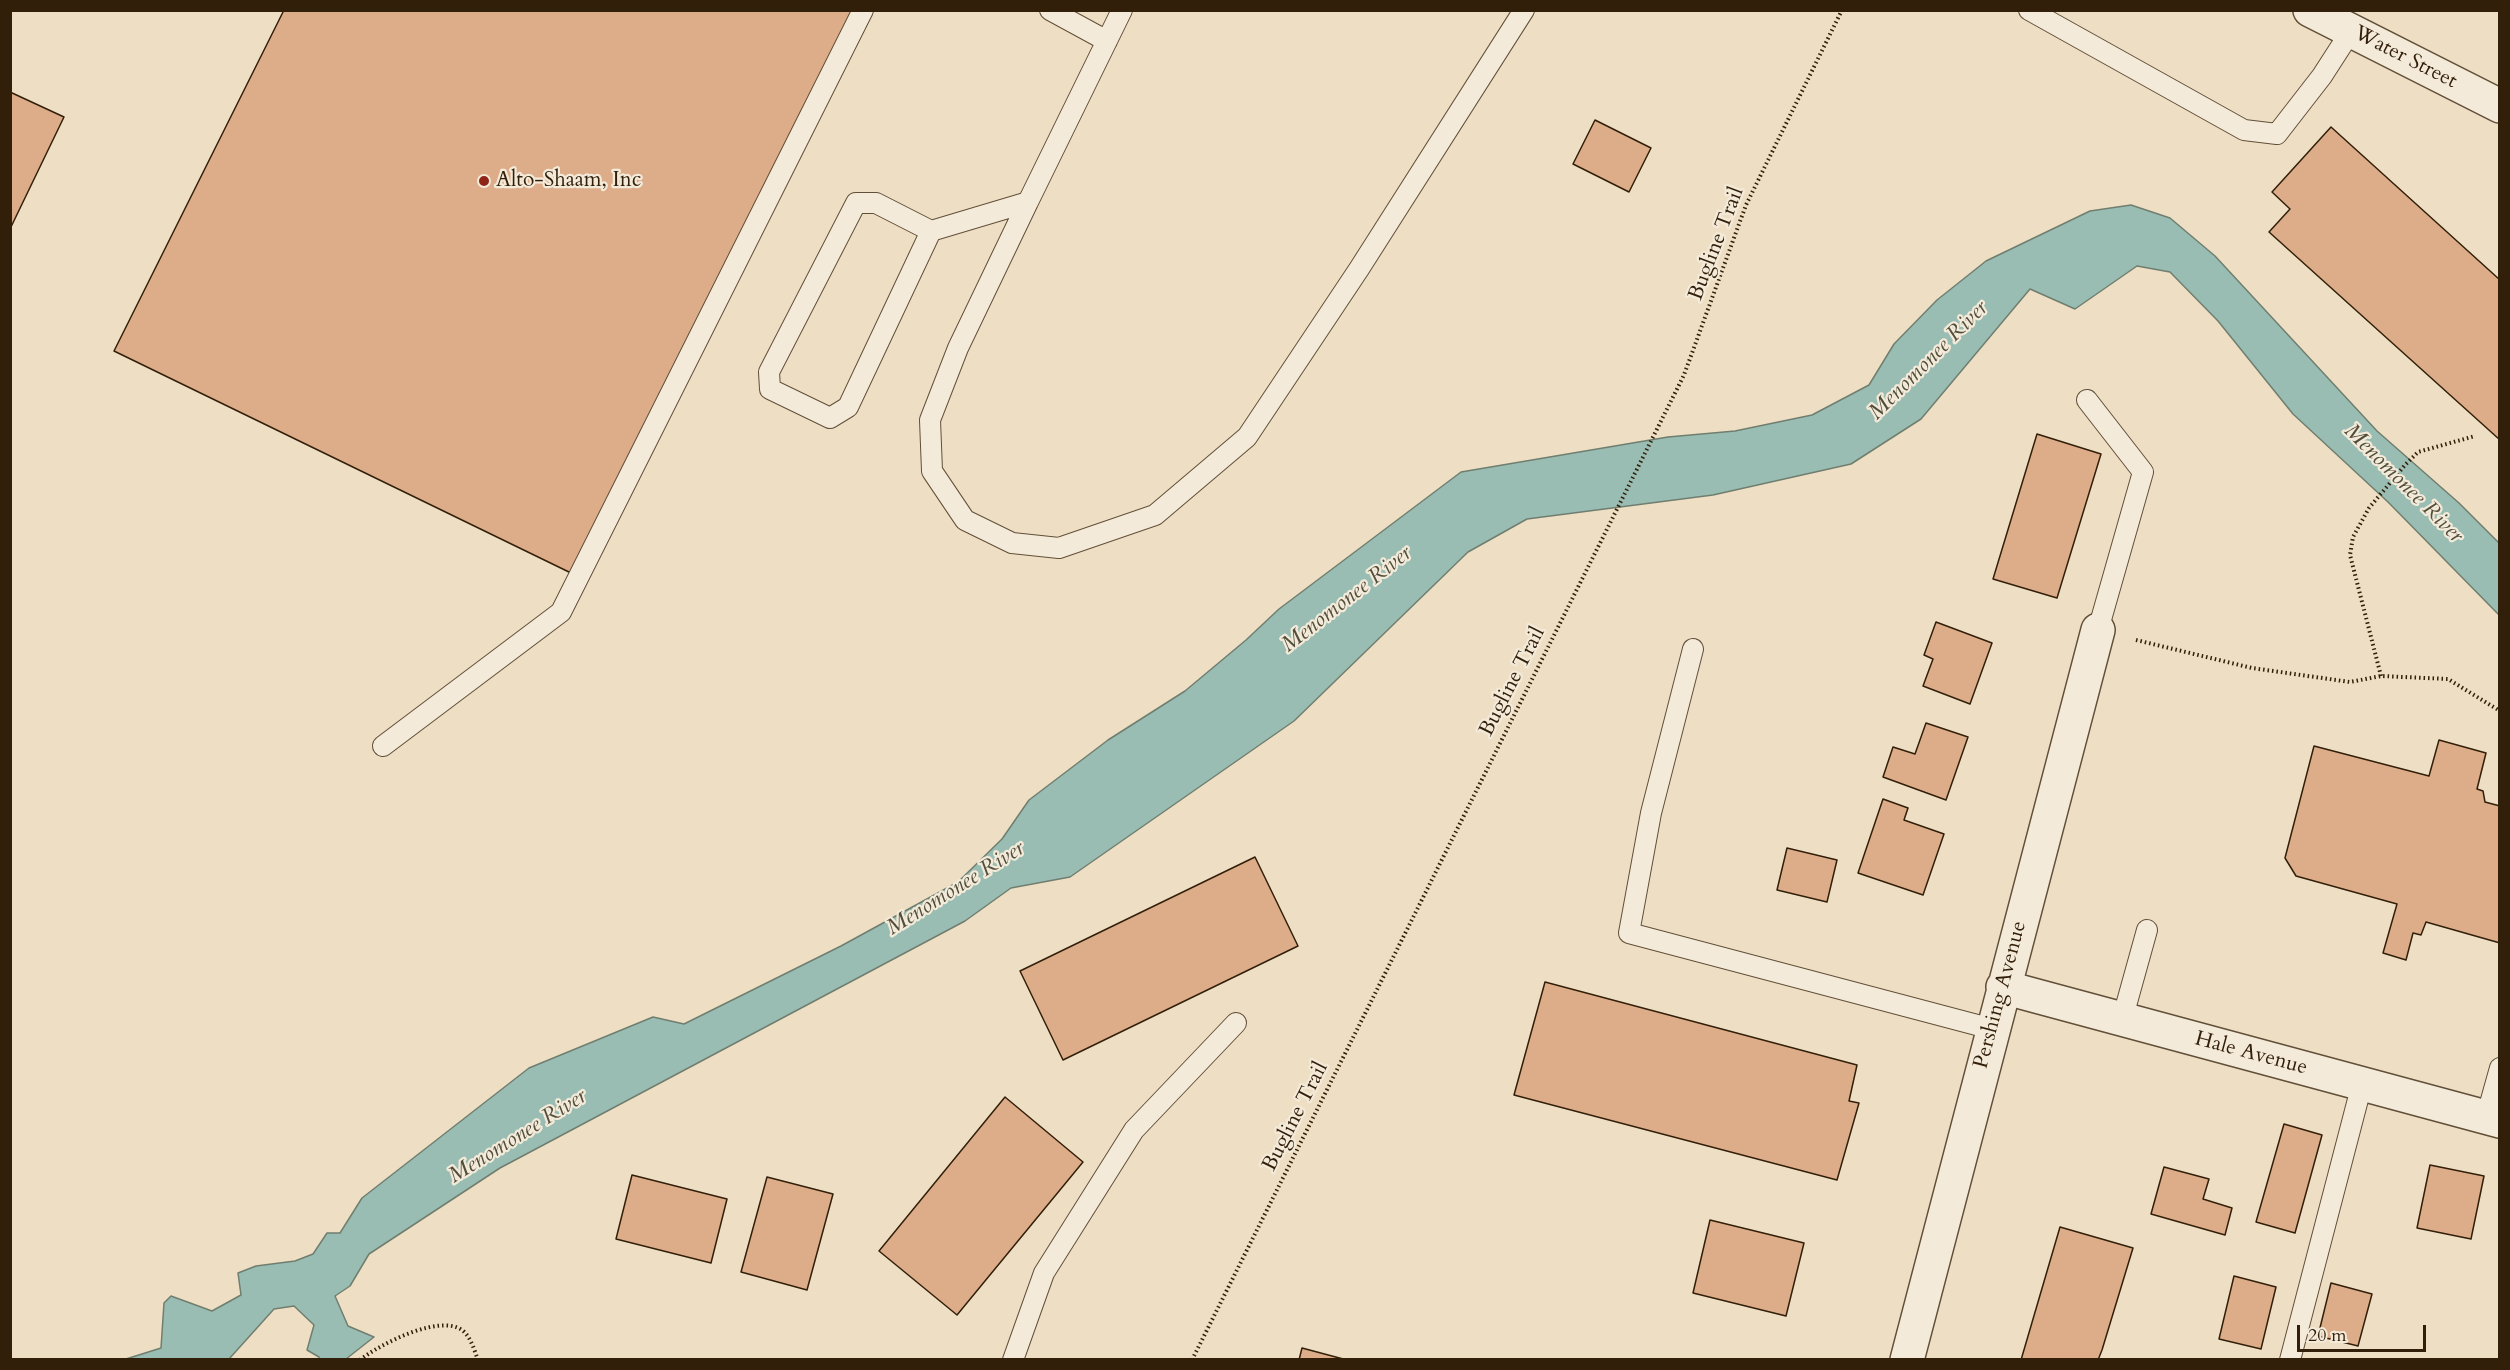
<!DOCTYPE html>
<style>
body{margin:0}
#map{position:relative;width:2510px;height:1370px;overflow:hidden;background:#eedfc4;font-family:Cardo,serif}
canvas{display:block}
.frame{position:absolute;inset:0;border:12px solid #321f09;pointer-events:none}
.scale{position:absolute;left:2297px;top:1325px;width:129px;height:27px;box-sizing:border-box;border:3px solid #321f09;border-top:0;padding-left:8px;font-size:18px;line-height:21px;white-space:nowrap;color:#321f09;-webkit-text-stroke:4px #f4ead9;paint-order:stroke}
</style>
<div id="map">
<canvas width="2510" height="1370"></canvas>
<div class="frame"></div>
<div class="scale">20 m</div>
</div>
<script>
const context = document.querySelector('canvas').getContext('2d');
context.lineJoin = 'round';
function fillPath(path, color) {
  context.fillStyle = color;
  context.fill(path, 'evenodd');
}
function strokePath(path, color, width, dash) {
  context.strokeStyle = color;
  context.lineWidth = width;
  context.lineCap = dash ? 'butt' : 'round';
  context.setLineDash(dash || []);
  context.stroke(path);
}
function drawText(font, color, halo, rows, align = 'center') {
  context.font = font + ' Cardo,serif';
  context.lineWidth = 4.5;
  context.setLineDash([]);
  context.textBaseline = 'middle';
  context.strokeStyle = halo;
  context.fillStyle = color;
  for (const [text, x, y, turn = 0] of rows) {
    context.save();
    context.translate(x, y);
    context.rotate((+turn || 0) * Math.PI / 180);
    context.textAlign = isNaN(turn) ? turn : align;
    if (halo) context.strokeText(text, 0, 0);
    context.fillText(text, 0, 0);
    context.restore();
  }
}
const water = new Path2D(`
 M2131 205 2170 218 2215 256 2377 431 2459 503 2499 543V615L2388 502 2293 414 2218 321 2170 272 2137 266 2075 309 2030 289 1921 419 1851 464 1713 495 1527 519 1468 552 1294 721 1070 877 1011 888 965 921 500 1168 369 1254 350 1286 335 1296 348 1326 374 1337 346 1359H319V1357L307 1350 314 1325 294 1306 274 1309 229 1359H126L161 1348 164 1303 171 1296 212 1311 241 1295 238 1273 256 1266 295 1261 313 1254 327 1233H340L362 1198 529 1068 653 1017 684 1024 841 946 958 882 1002 839 1029 800 1108 740 1185 691 1246 640 1279 609 1461 472 1668 437 1735 431 1812 415 1869 385 1894 344 1937 300 1986 261 2090 211Z`);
fillPath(water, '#99bdb3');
strokePath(water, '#707e6f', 1.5);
const building = new Path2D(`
 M284 10H854L571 573 114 351Z
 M10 92 64 117 10 229Z
 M1595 120 1651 148 1629 192 1573 164Z
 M2331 127 2500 280V440L2269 232 2290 209 2272 192Z
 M2037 434 2101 454 2057 598 1993 579Z
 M1936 622 1992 643 1970 704 1923 686 1933 659 1924 655Z
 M1926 723 1968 737 1946 800 1883 777 1893 747 1915 754Z
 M2439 740 2486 753 2477 789 2483 791 2485 802 2500 806V943L2426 922 2421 935 2413 933 2406 960 2383 953 2397 904 2296 876 2285 858 2314 746 2429 776Z
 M1883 799 1908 808 1904 820 1944 834 1923 895 1858 873Z
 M1787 848 1837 860 1827 902 1777 890Z
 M1255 857 1298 946 1063 1060 1020 971Z
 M1545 982 1857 1065 1849 1101 1859 1103 1837 1180 1514 1095Z
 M1005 1097 1083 1162 957 1315 879 1251Z
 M2284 1124 2322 1135 2295 1233 2256 1222Z
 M2430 1165 2484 1176 2471 1239 2417 1228Z
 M2164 1167 2209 1179 2203 1199 2232 1208 2225 1235 2151 1214Z
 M632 1175 727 1199 711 1263 616 1239Z
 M767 1177 833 1194 807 1290 741 1272Z
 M1710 1220 1804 1243 1786 1316 1693 1293Z
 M2060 1227 2133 1248 2102 1350 2098 1360H2021Z
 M2234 1276 2276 1287 2261 1349 2219 1339Z
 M2331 1283 2372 1294 2358 1346 2318 1336Z
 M1302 1348 1347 1360H1299Z`);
fillPath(building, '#ddac89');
strokePath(building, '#321f09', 1.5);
const lane = new Path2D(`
 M1050 10 1107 41
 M2029 10 2244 130 2277 134 2322 76 2351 31
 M1028 202 958 348 930 420 932 471 965 520 1012 543 1059 548 1155 515 1247 437 1359 269 1524 10
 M931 231 848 407 830 418 770 389 769 372 856 203H876L931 231 1028 202 1122 10
 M2087 400 2143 472 2098 630
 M1693 649 1651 813 1629 933 1992 1029
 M383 746 561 612 863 10
 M2122 1020 2147 930
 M2486 1118 2500 1068
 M1013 1360 1044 1273 1134 1130 1236 1023
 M2290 1360 2362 1084`);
const street = new Path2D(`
 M2310 10 2500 106
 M2003 987 2500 1121
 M1907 1360 2098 630`);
strokePath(lane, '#614f38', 22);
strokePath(street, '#614f38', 36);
strokePath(new Path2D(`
 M2136 640 2252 668 2350 682 2381 676 2448 679 2500 711
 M2381 676 2350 555 2353 537 2369 508 2405 465 2418 452 2475 436
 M360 1360C378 1345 447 1309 466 1334 472 1341 475 1352 478 1360
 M1192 1360 1684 375 1746 205 1842 10`), '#321f09', 4, [1.5, 3]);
strokePath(lane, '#f4ead9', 20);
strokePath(street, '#f4ead9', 33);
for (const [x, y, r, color] of [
 [484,181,6,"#8f2418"]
]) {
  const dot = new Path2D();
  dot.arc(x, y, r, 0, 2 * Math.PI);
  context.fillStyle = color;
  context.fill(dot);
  strokePath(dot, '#f4ead9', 2);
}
drawText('21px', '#321f09', '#f4ead9', [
 ["Water Street",2405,58,27],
 ["Bugline Trail",1717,244,-69],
 ["Bugline Trail",1513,682,-63],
 ["Pershing Avenue",2001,995,-75],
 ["Hale Avenue",2251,1054,15],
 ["Bugline Trail",1296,1117,-63]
]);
drawText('21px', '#321f09', '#f4ead9', [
 ["Alto-Shaam, Inc",496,181]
], 'left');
drawText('italic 22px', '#514e3c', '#f4ead9', [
 ["Menomonee River",1929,361,-45],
 ["Menomonee River",2403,484,45],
 ["Menomonee River",1347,600,-38],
 ["Menomonee River",956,889,-32],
 ["Menomonee River",518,1137,-32]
]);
</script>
